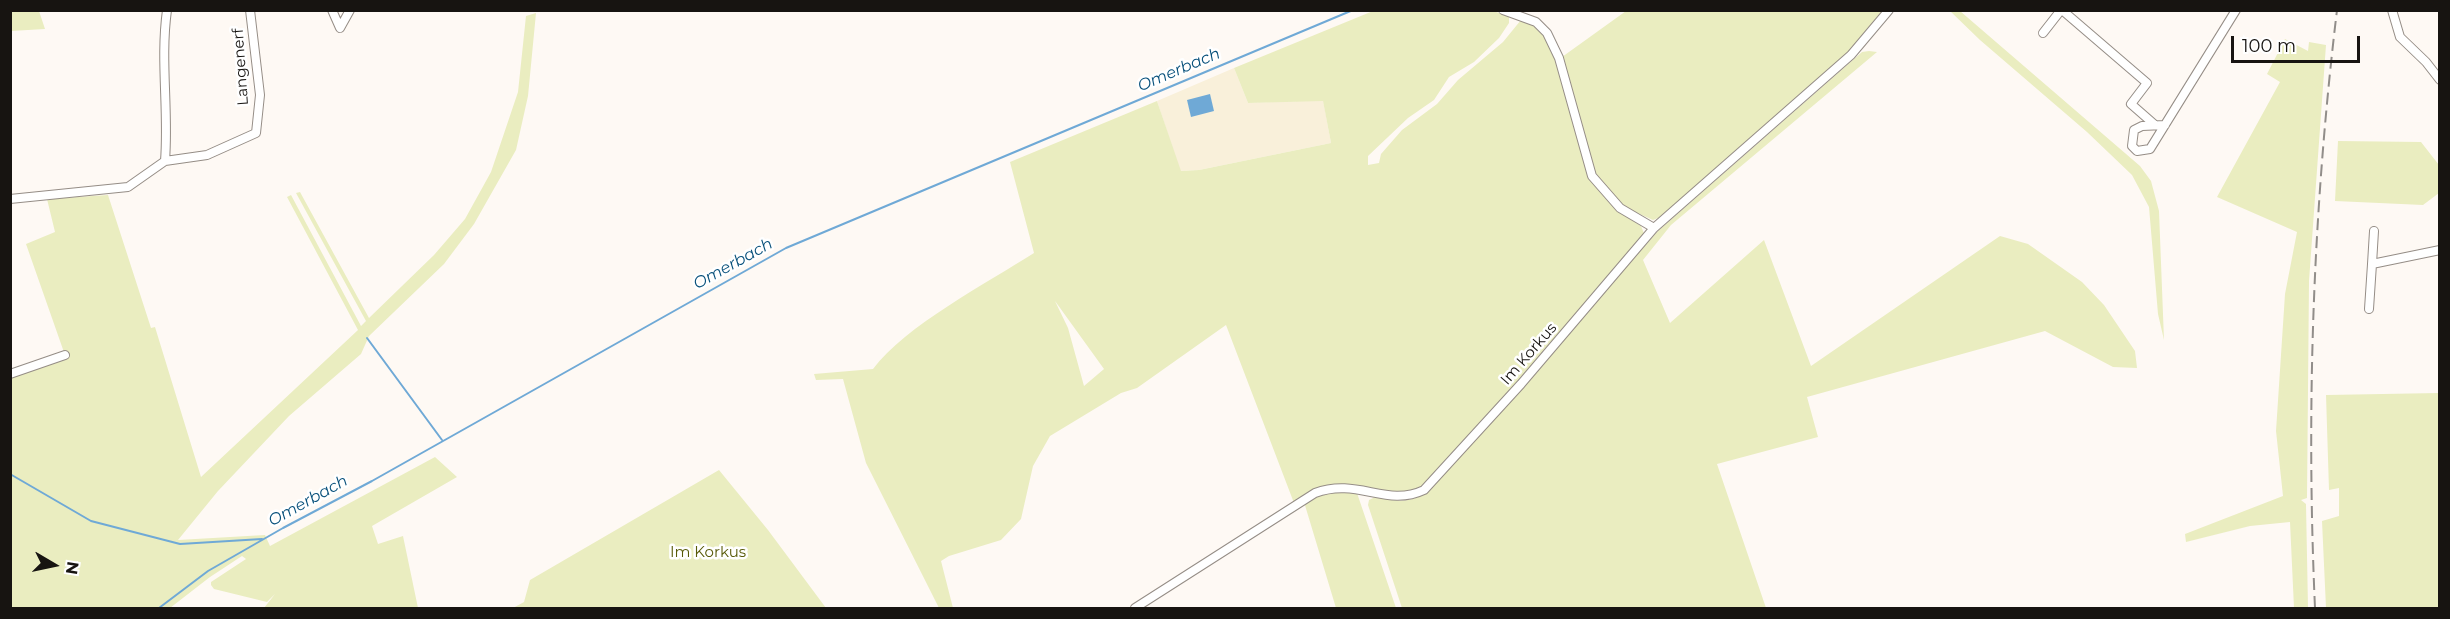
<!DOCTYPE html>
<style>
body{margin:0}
#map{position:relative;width:2450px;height:619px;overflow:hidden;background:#fef9f4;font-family:Montserrat,sans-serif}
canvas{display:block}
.frame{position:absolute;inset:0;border:12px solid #171411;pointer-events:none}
.north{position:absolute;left:24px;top:535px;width:60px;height:60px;-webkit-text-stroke:4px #fff;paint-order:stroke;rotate:99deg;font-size:16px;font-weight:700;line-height:24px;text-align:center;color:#171411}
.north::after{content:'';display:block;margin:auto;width:21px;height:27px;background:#171411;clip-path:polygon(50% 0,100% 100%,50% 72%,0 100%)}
.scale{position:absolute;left:2231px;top:36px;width:129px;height:27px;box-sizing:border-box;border:3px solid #171411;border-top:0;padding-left:8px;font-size:18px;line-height:21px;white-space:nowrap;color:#171411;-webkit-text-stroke:4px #fff;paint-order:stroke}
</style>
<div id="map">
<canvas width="2450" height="619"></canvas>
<div class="frame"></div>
<div class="north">N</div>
<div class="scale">100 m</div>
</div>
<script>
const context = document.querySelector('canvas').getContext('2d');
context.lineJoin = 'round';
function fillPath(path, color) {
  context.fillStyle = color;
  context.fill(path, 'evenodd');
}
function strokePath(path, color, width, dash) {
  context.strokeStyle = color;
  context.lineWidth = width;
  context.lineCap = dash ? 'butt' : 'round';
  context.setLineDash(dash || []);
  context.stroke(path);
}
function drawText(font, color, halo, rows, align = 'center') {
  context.font = font + ' Montserrat,sans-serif';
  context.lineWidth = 5;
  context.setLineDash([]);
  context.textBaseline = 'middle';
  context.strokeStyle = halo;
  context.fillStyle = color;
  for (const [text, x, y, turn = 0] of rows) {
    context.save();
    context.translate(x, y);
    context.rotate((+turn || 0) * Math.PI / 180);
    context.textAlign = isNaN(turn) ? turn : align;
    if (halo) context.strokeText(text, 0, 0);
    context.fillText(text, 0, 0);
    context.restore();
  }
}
fillPath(new Path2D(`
 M1234 68 1248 103 1323 100 1331 143 1199 170 1180 171 1157 101Z`), '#f9f0da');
fillPath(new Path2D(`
 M11 10 39 11 45 29 11 31Z
 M1373 11H1493L1509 16V23L1499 38 1474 62 1449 77 1434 100 1408 118 1368 156V165L1379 163 1381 154 1402 130 1437 104 1458 80 1503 42 1521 20 1535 25 1545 35 1556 59 1583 156 1619 211 1641 226 1645 236 1518 383 1421 487C1394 500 1370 483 1342 484 1324 484 1309 494 1294 503L1226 325 1137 388 1121 393 1050 436 1033 466 1021 519 1001 540 949 556 941 561 953 608H939L866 463 843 379 816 380 814 374 873 369C905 326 987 283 1034 253L1010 162 1157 101 1181 171 1199 170 1331 143 1323 101 1248 103 1234 68ZM1055 301 1104 369 1084 386 1068 328Z
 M1626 11H1885L1856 46 1663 216 1653 220 1622 206 1594 172 1562 57Z
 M1950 11H1960L2140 166 2151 181 2159 211 2164 340 2158 314 2149 207 2132 175 2087 132 1980 40Z
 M536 13 528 96 516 150 474 224 444 264 369 336 361 354 289 416 218 491 178 540 265 535 270 546 435 457 457 477 372 526 378 544 403 536 418 608H264L275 594 267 602 214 589 211 585V582L246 559 242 556 210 577 170 608H11L10 377 66 358 26 244 55 232 47 199 108 195 151 328 155 327 201 477 358 330 287 197 291 195 361 326 366 321 296 193 300 192 369 318 434 255 465 219 491 172 518 92 526 16Z
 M2285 39 2308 51 2309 42 2326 45 2309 281 2307 498 2301 500 2306 504 2308 608H2294L2290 522 2250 526 2186 542 2185 534 2283 496 2276 431 2285 294 2297 232 2217 197 2280 82 2267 74Z
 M1869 51 1877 52 1671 225 1643 260 1670 323 1764 240 1811 366 2000 236 2028 244 2082 282 2104 305 2135 351 2137 368 2113 367 2045 331 1807 397 1818 437 1717 464 1766 608H1402L1368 505 1369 500 1375 497C1396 501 1407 504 1426 493L1658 231 1862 52Z
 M2338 141 2421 142 2439 165V193L2423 205 2335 201Z
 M2439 393V608H2326L2322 521 2339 516V488L2329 490 2326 395Z
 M719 470 768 530 826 608H513L524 602 530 580Z
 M1344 490 1357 493 1396 608H1336L1304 502 1329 491Z`), '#eaedc0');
fillPath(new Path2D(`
 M1210 94 1214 111 1191 117 1187 100Z`), '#6fa9d6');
strokePath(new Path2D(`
 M367 338 442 440
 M10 474 91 521 180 544 262 539
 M159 608 208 571 283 528 372 481 786 248 1353 10`), '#6fa9d6', 2);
const minor = new Path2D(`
 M332 10 340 28 350 10
 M1503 10 1536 22 1547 33 1559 58 1592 176 1620 208 1654 228
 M2062 10 2147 83 2131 104 2155 125
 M2392 10 2400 37 2426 62 2440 80
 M2043 33 2061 10
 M2165 125 2142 126 2134 130 2132 146 2137 151 2150 149 2236 10
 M165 161C169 110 160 61 167 10
 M10 199 128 187 165 161 207 155 256 133 260 95 250 10
 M2372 264 2374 231
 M2369 309 2372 264 2440 250
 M10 374 65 355
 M1135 608 1315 493C1358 477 1386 508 1424 490L1521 384 1654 228 1851 55 1889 10`);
strokePath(minor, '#958d86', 10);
strokePath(minor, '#fff', 8);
strokePath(new Path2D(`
 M2315 608C2306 409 2313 209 2337 10`), '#918d89', 2, [12, 6]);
drawText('15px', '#171411', '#fff', [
 ["Langenerf",241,67,-94],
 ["Im Korkus",1529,354,-49]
]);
drawText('15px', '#585a08', '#fff', [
 ["Im Korkus",708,553]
]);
drawText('italic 16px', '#064f7a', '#fff', [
 ["Omerbach",1179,70,-23],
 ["Omerbach",733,264,-29],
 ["Omerbach",308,501,-29]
]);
</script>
